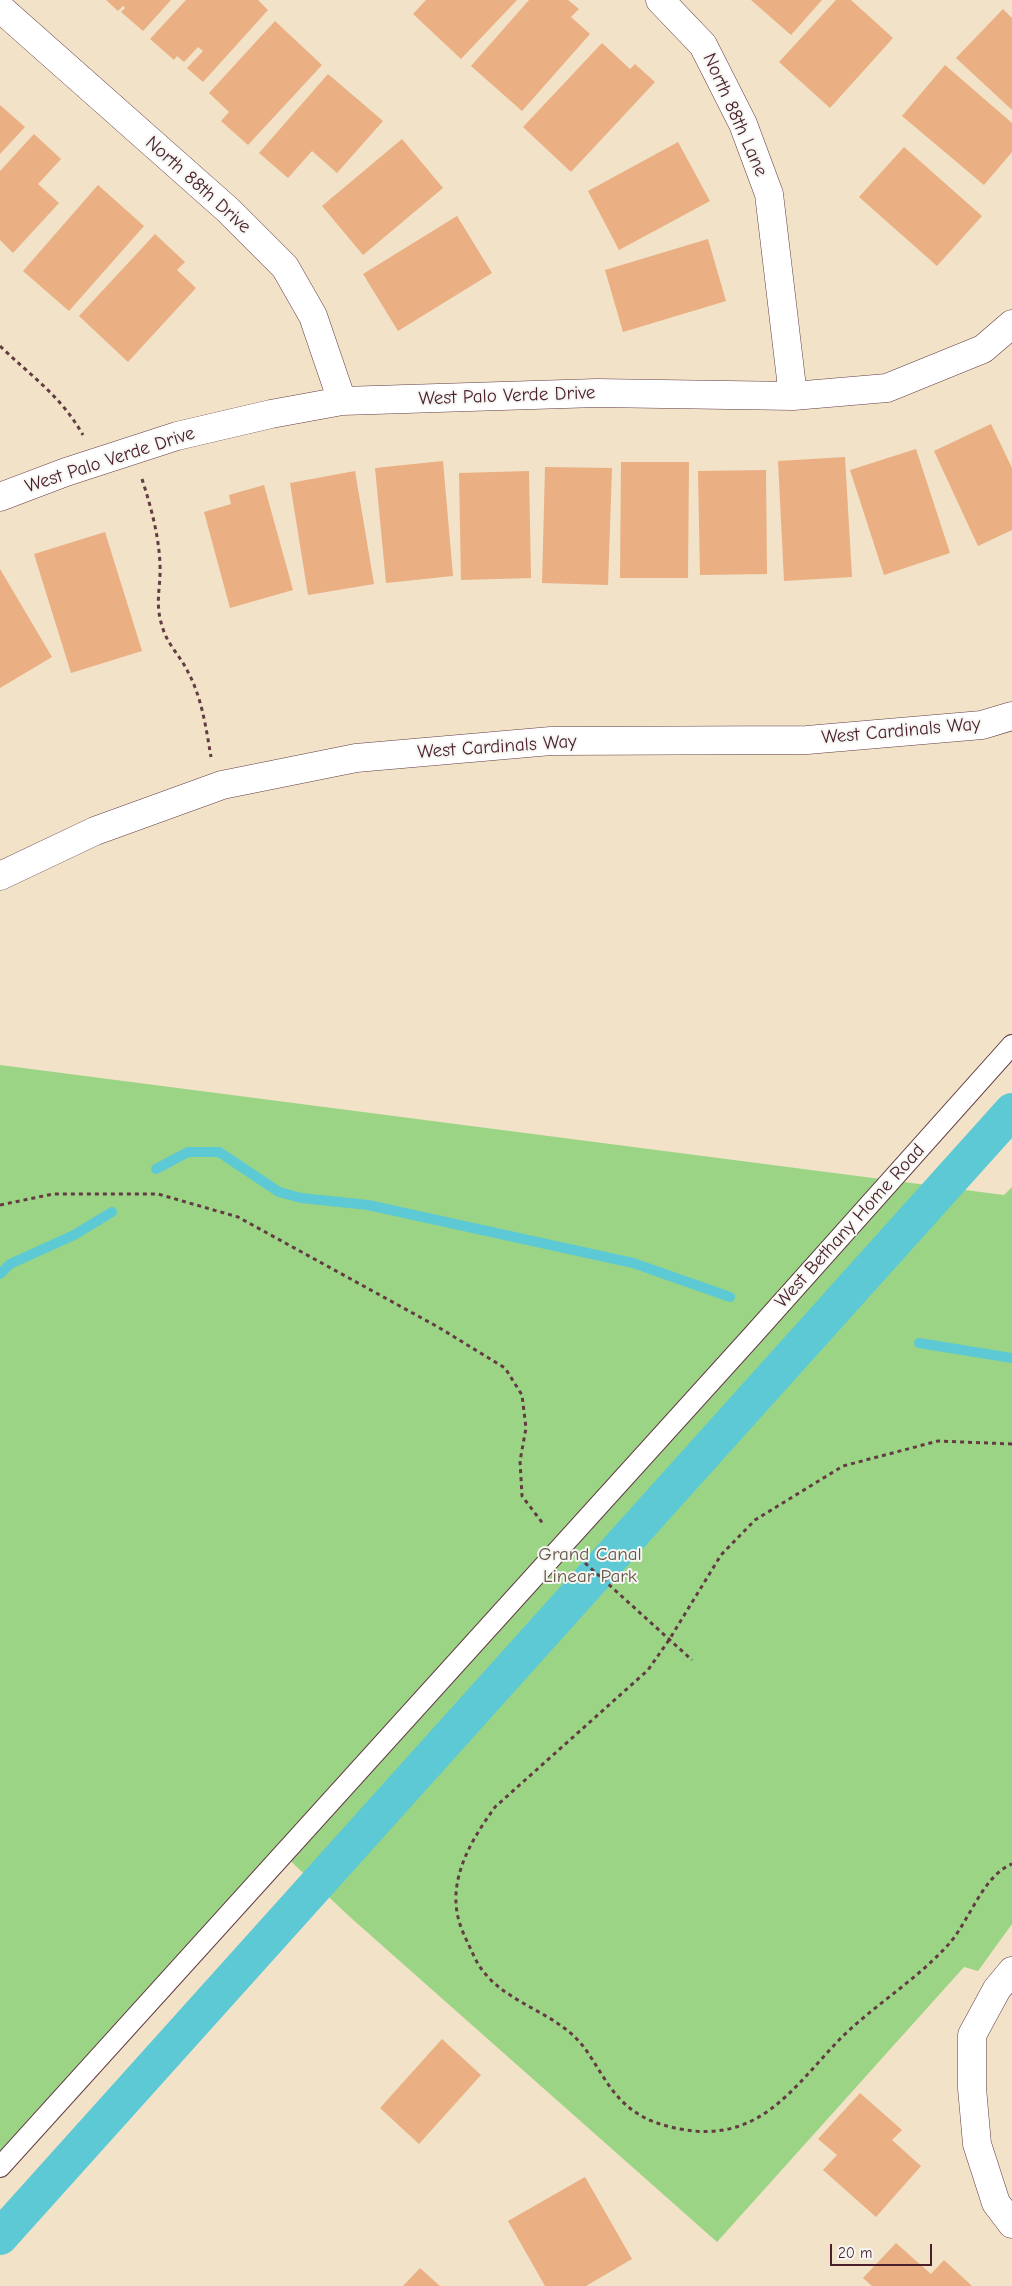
<!DOCTYPE html>
<style>
body{margin:0}
#map{position:relative;width:1012px;height:2286px;overflow:hidden;background:#f1e2c8;font-family:"Comic Neue",sans-serif}
canvas{display:block}
.scale{position:absolute;left:830px;top:2244px;width:102px;height:22px;box-sizing:border-box;border:2px solid #4a1f2b;border-top:0;padding-left:6px;font-size:15px;line-height:18px;white-space:nowrap;color:#4a1f2b;-webkit-text-stroke:4px #f6f6f2;paint-order:stroke}
</style>
<div id="map">
<canvas width="1012" height="2286"></canvas>
<div class="scale">20 m</div>
</div>
<script>
const context = document.querySelector('canvas').getContext('2d');
context.lineJoin = 'round';
function fillPath(path, color) {
  context.fillStyle = color;
  context.fill(path, 'evenodd');
}
function strokePath(path, color, width, dash) {
  context.strokeStyle = color;
  context.lineWidth = width;
  context.lineCap = dash ? 'butt' : 'round';
  context.setLineDash(dash || []);
  context.stroke(path);
}
function drawText(font, color, halo, rows, align = 'center') {
  context.font = font + ' "Comic Neue",sans-serif';
  context.lineWidth = 4;
  context.setLineDash([]);
  context.textBaseline = 'middle';
  context.strokeStyle = halo;
  context.fillStyle = color;
  for (const [text, x, y, turn = 0] of rows) {
    context.save();
    context.translate(x, y);
    context.rotate((+turn || 0) * Math.PI / 180);
    context.textAlign = isNaN(turn) ? turn : align;
    if (halo) context.strokeText(text, 0, 0);
    context.fillText(text, 0, 0);
    context.restore();
  }
}
fillPath(new Path2D(`
 M0 1065 1004 1195 1012 1187V1924L978 1971 964 1967 717 2242 350 1917 283 1854 0 2167Z`), '#9cd486');
strokePath(new Path2D(`
 M156 1169 188 1152H219L279 1192 301 1198 368 1205 633 1263 730 1297
 M0 1274 10 1264 74 1235 112 1212
 M919 1343 1012 1358`), '#5cc9d4', 10);
strokePath(new Path2D(`
 M0 2237 1012 1111`), '#5cc9d4', 36);
fillPath(new Path2D(`
 M106 0H171L143 31 121 12 125 8 123 6 118 11Z
 M186 0H258L268 10 203 82 187 68 203 51 198 47 184 62 177 56 174 60 150 39Z
 M426 0H517L461 59 413 14Z
 M529 0H568L579 9 571 17 590 34 522 111 471 66Z
 M751 0H822L791 35Z
 M836 0H851L893 38 830 108 779 62Z
 M1003 9 1012 18V110L956 58Z
 M275 21 322 65 248 145 221 121 229 112 209 93Z
 M602 43 630 69 635 64 655 82 571 172 523 127Z
 M945 65 1012 123V152L984 185 902 116Z
 M328 74 383 121 337 173 312 151 288 178 259 153Z
 M0 105 25 127 0 154Z
 M34 134 61 159 38 184 59 203 13 253 0 240V171Z
 M402 139 443 188 363 255 322 206Z
 M678 142 710 201 619 250 588 191Z
 M904 147 982 216 937 266 859 197Z
 M98 185 144 226 69 311 23 271Z
 M457 216 492 273 398 331 363 274Z
 M155 234 185 262 177 270 196 288 128 362 79 316Z
 M708 239 726 301 623 332 605 270Z
 M991 424 1012 468V530L978 546 934 451Z
 M916 449 950 553 884 575 850 470Z
 M845 457 852 577 784 581 778 461Z
 M443 461 453 576 386 583 375 468Z
 M621 462H689L688 578H620Z
 M545 467 612 468 608 585 542 583Z
 M766 470 767 574 700 575 698 471Z
 M355 471 374 584 308 595 290 483Z
 M529 471 531 578 461 580 459 473Z
 M264 485 293 590 230 608 204 512 231 504 229 495Z
 M105 532 142 651 71 673 34 554Z
 M0 569 52 657 0 688Z
 M442 2039 481 2075 419 2144 380 2108Z
 M860 2093 902 2130 892 2140 921 2166 876 2217 823 2170 837 2155 818 2139Z
 M585 2177 632 2259 586 2286H545L508 2221Z
 M896 2243 931 2274 944 2260 972 2286H872L863 2278Z
 M420 2268 440 2286H403Z`), '#eaaf83');
const service = new Path2D(`
 M0 2167 753 1335 1012 1045`);
const minor = new Path2D(`
 M660 0 703 45 743 124 769 194 793 396
 M0 8 228 210 285 267 313 316 342 401
 M0 497 66 472 177 436 271 414 342 401 597 393 793 396 887 388 983 349 1012 324
 M1012 1971 997 1989 972 2035V2088L977 2144 996 2203 1012 2224`);
const secondary = new Path2D(`
 M0 876 95 831 222 785 356 758 551 741 807 740 982 725 1012 716`);
strokePath(service, '#633c43', 22);
strokePath(minor, '#633c43', 29);
strokePath(secondary, '#633c43', 29);
strokePath(new Path2D(`
 M0 346C31 376 61 396 83 435
 M142 479C151 507 159 536 160 565 161 589 154 603 163 629 168 645 181 657 188 672 202 698 206 728 211 757
 M0 1205 53 1194H158L238 1217 438 1327 505 1368 522 1395 526 1428 520 1461 522 1496 544 1525
 M1012 1444 938 1441 843 1466 755 1520 721 1555 669 1640 648 1670 495 1807C472 1839 447 1879 459 1921 462 1932 468 1943 473 1954 494 2003 552 2007 583 2046 596 2063 606 2085 621 2100 637 2117 658 2125 680 2129 759 2144 792 2089 840 2039 873 2006 915 1981 947 1946 969 1923 982 1876 1012 1864
 M585 1563 692 1660`), '#633c43', 3, [4, 4]);
strokePath(service, '#fff', 20);
strokePath(minor, '#fff', 28);
strokePath(secondary, '#fff', 28);
drawText('19px', '#4a1f2b', '#f6f6f2', [
 ["North 88th Lane",735,115,66],
 ["North 88th Drive",198,185,42],
 ["West Palo Verde Drive",507,396,-2],
 ["West Palo Verde Drive",110,460,-18],
 ["West Cardinals Way",901,731,-5],
 ["West Cardinals Way",497,747,-4],
 ["West Bethany Home Road",850,1226,-48]
]);
drawText('19px', '#635546', '#f6f6f2', [
 ["Grand Canal",590,1555],
 ["Linear Park",590,1577]
]);
</script>
